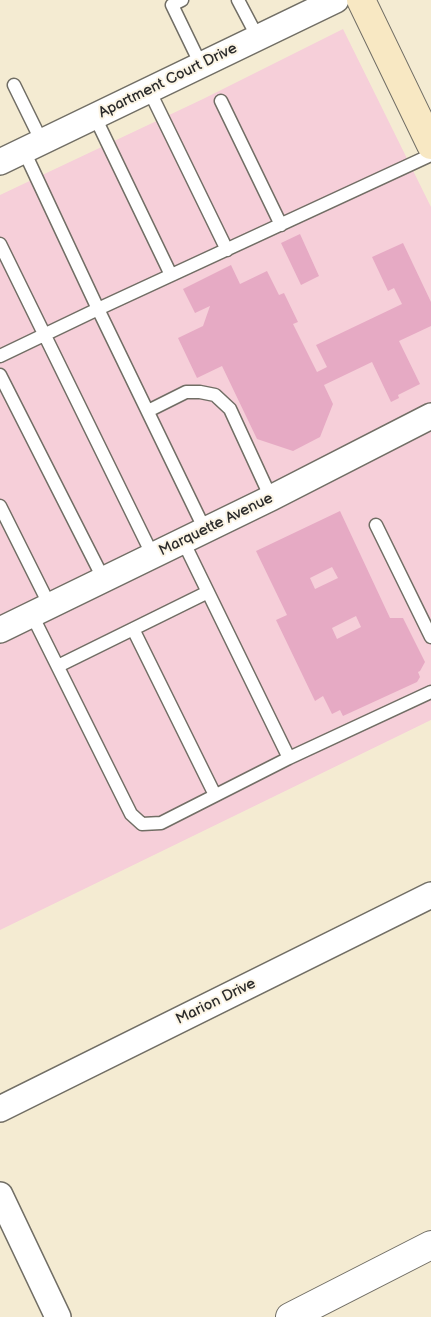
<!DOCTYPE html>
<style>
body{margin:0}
canvas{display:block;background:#f4ebd2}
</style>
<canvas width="431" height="1317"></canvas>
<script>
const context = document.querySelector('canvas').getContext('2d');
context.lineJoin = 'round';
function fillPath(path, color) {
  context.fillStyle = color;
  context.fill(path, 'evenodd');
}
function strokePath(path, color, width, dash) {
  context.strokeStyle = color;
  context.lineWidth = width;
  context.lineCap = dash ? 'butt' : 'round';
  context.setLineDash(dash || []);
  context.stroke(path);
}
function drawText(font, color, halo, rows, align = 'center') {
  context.font = font + ' "Balsamiq Sans",sans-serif';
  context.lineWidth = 4;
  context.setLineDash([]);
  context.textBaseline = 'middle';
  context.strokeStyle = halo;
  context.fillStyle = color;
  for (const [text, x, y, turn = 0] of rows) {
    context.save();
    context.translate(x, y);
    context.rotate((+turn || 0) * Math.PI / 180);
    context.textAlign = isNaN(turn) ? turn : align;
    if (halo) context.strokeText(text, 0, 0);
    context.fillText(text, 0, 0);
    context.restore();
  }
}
fillPath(new Path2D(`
 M343 29 431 207V720L0 930V195L203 99Z`), '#f6cfd9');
fillPath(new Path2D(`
 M300 234 319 276 301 285 281 243Z
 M403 243 431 302V326L399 341 420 384 398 395 399 398 391 402 372 362 324 385 333 404 320 437 293 451 257 439 222 366 197 378 178 338 203 326 210 306 195 313 183 289 231 265 240 284 267 271 279 295 284 293 298 322 293 324 317 372 327 367 316 345 402 304 394 288 388 291 372 257Z
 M340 511 390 618H403L425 662 420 671 418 672 420 677 417 682 343 716 340 710 332 714 323 696 315 701 276 620 287 615 256 551ZM332 567 338 578 315 589 310 578ZM356 616 361 627 337 639 332 628Z`), '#e6aac4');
const service = new Path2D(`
 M182 0 172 5 201 65
 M238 0 258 38
 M14 85 42 142
 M149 90 227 250
 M221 101 281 225
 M95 117 171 275
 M24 151 98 309 431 155
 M0 244 153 556
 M0 356 98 309 205 530
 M0 375 104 580
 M148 411 186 392H200L215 395 230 409 271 498
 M0 506 50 606
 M376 525 431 637
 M183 541 289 758
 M32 615 131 814 142 824 161 823 289 758 431 692
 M133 629 215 795
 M58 666 208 592`);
const minor = new Path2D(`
 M0 162 336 0
 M0 630 271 498 431 416
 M0 1109 431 895
 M0 1195 58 1317`);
const tertiary = new Path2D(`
 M290 1317 431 1245`);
const secondary = new Path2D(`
 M361 0 431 145`);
strokePath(service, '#716e65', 15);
strokePath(minor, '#716e65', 28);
strokePath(tertiary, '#716e65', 30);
strokePath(secondary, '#716e65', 30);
strokePath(service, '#fff', 12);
strokePath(minor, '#fff', 25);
strokePath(tertiary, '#fff', 28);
strokePath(secondary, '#f8e8c3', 28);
drawText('15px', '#2b2b2b', '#fcf5e5', [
 ["Apartment Court Drive",168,81,-26],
 ["Marquette Avenue",216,525,-26],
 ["Marion Drive",216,1002,-26]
]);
</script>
